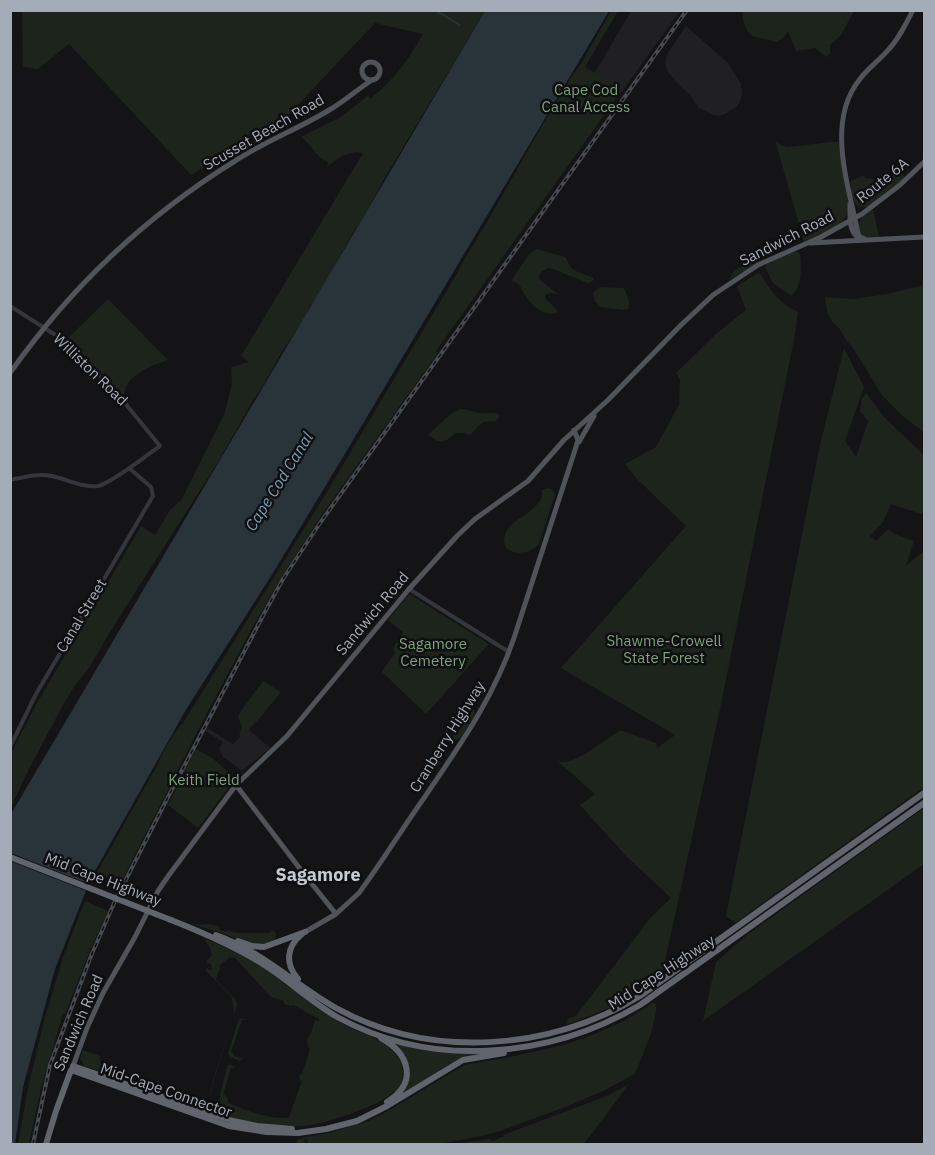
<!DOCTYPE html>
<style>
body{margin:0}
#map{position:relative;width:935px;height:1155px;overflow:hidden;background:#141416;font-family:"IBM Plex Sans",sans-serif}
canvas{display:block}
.frame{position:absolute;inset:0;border:12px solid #a4acb7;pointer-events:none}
</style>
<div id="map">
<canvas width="935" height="1155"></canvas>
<div class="frame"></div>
</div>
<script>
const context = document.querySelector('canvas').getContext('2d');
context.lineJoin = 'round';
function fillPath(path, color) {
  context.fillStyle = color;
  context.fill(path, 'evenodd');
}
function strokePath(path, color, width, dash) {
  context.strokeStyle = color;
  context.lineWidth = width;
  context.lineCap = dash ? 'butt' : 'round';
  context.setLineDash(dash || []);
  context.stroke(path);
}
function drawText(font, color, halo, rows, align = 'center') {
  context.font = font + ' "IBM Plex Sans",sans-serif';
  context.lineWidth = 5;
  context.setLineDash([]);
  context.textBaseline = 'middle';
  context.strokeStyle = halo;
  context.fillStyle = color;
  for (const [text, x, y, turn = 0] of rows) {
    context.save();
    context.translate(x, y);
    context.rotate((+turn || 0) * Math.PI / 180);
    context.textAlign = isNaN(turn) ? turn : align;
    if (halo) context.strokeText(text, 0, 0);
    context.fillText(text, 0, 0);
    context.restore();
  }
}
fillPath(new Path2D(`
 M631 11H680L621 93 591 79Z
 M686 26 728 63 741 84 742 94 740 102 735 108 725 114 719 116 713 115 699 108 690 95 676 82 667 71 665 62 667 54Z
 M207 728 233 744 248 729 270 748 242 771 223 757 219 748 223 742 205 731Z`), '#202023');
fillPath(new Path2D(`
 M22 11H485L384 179 360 223 355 229 319 294 310 306 302 322 281 353 263 386 253 400 220 459 110 632 89 668 76 684 64 703 29 769 11 807 10 755 37 703 141 526 155 535 170 510 182 499 224 415 232 384 231 367 249 362 241 356 363 153C347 150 340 158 327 167L328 162C316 158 311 144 301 137L339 118 368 96 370 99C393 81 409 59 423 34L375 23 282 122 245 142 191 175 69 44 38 69 23 67Z
 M611 11H618L585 67 622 90 436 351 438 353 325 510 278 583 253 626 195 736 121 883 96 874 159 762C163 751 175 731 183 723L322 500 456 275 461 265 487 222 550 112 572 76 581 64Z
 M742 11V10L854 11 841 35 830 45V53L827 57 825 56 815 48 796 51 788 31 783 38 777 42 752 36C745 30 742 19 742 11Z
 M775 140 781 145 788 147 831 142H838L839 144C842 163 857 207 842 222 833 230 815 236 804 242Z
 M898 169 905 178 868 207C852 210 851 193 851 181L864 175 865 178 887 181 888 177 896 174Z
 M873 209 879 237H864L860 234C857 219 861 217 873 209Z
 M537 249 565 257C568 260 569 267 574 270 579 273 588 275 594 278L592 282 588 283 553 269 548 268 541 272 538 277 540 280 558 294 550 293 545 295V298L557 310V313C542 317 529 303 522 290 521 289 521 287 520 286 518 283 514 282 511 281L529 254Z
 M795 251 800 254C802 267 802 288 791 296L773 283 765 267 767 264Z
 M753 260 757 261V264L729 280C732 271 744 263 753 260Z
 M759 272C771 291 778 302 798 312L794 339 720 709 662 975C630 998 604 1013 566 1024L569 1018 576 1016 651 917 671 898 627 857 580 805 595 794 555 759C558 761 561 763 564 762 576 762 610 738 620 730L656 743 657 748 675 735 561 668 686 526 637 479 625 464 656 447 679 405 680 380 676 373 717 333 746 310 737 286Z
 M924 285V432L905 418 882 395 853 348 846 340 839 328 832 321 827 312 825 297 854 299 887 294Z
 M601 287 623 288C627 293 631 303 628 309L623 310 600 307 595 301 593 293 596 290Z
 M108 299 168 360C152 365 124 376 124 397L68 338Z
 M844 348 864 387 845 441 856 457 868 421 860 411 862 398 866 393 884 417 924 455V512L921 514 891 504 883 522 870 536 876 541 888 529 897 535 914 541 906 566 924 551V787L735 923 726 916 819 449Z
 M460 409C467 409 473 412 480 413 488 414 493 411 500 415 496 426 490 419 482 423 477 426 474 432 470 435L464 433H455C445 443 439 445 428 434 440 426 447 414 460 409Z
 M548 488 552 489 555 495 539 544C527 559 494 555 507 530 511 523 519 519 525 515 532 510 537 505 542 498V490Z
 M409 594 489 644 426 714 382 672 395 652 393 648 403 632 388 620Z
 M263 681 281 692 257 721 241 737 239 734C246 726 238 723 238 715Z
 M470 707 474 710 475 715 461 737 457 740 452 738 453 736 468 713 467 709Z
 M196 749 212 758 236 778 198 828 168 805Z
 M924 808V864L703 1021 716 962 748 934Z
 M85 901 108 911 91 948 65 1014H63L42 1084 29 1144H18L28 1088 44 1021 63 957Z
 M192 924H196L199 925 207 924 219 926 220 930 241 933H270L272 931H274L276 934 275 940 266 945H253L222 933Z
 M204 938C226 948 249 957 269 971 292 987 312 1006 336 1020 357 1034 388 1037 400 1061 404 1069 404 1080 399 1087 387 1104 323 1125 303 1126 276 1128 247 1124 222 1114 215 1101 225 1080 227 1066L230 1064 235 1068H231L223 1095 226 1096 229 1103C243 1110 275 1121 289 1117L302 1081 300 1080 299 1075 302 1074 310 1049 308 1047 307 1039 311 1033 315 1020 319 1021V1019L293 1005 292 1006 284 1004V1001L271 997 234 957 232 958 230 957 219 966 220 968 216 979 218 982 236 1000 237 1005 214 1080 208 1105 213 1080 234 1015 232 997 206 971V968L210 970 212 969 211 964 207 963V960L212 955 210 948Z
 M654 1002 656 1004V1012L651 1034 635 1074 605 1090 568 1106 500 1131 482 1136 437 1144H308L307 1139 304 1140 305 1144H297V1140L306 1137 328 1133 369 1121 393 1108 464 1065 510 1057 564 1045 595 1034 626 1020Z
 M241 1018 245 1020H242L231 1052 234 1053V1056L241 1058 243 1056 240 1061 231 1057 228 1054 238 1021Z
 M394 1044H400L454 1052 492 1053 468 1057 460 1060C414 1088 352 1135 296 1130 306 1129 318 1128 328 1126 348 1122 392 1107 403 1091 409 1083 410 1073 407 1064 405 1057 399 1050 394 1044Z
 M83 1050 100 1056V1062L103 1066 109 1067 113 1073 112 1076 84 1066 82 1061 80 1059Z
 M629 1084 584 1144H457L489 1139 493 1141 504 1136 503 1135 607 1096Z`), '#1c241c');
fillPath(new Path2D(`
 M485 11H609L349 447 273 573 187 708 91 878 55 969 23 1087 15 1144H11V814Z`), '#29343a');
fillPath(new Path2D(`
 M11 853 92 885 89 892 10 861Z`), '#141416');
strokePath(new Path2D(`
 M435 10 460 25`), '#29343a', 1.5);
strokePath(new Path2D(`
 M10 306 57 336 69 345 124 402 160 446C147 455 112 483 98 486 82 488 67 479 52 476 38 473 24 477 10 480
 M409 589 509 652
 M10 747 36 694 153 496 151 487 129 468`), '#34363b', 4);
strokePath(new Path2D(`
 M362 71a9 9 0 1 1 18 0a9 9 0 1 1-18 0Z
 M850 204C850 216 848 232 860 239
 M865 239 860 237 858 234C849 185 825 122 860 79 868 68 880 60 889 49 899 38 906 24 913 10
 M810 243 924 237
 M10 373C70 288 146 216 235 161 266 141 300 128 331 109 346 100 358 89 372 80
 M579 442 594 416
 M236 785 304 874 336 914
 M305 932 336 914 359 893C382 862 402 829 424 798 460 745 493 699 514 638L575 450 578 440 574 430
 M72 1069 87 1028 103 993 135 937 158 891 169 875 236 785 287 736 409 589 457 536 475 519 528 481 564 440 608 400 680 326 713 295 758 265 821 237 862 214 900 185 924 162`), '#50535a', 5);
strokePath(new Path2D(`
 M171 920C204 933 239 948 269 968 293 984 314 1004 339 1018 433 1069 550 1058 640 1005L924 803
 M216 935C263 952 294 984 336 1008 431 1060 549 1051 640 996L924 793
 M238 941 252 946 264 947 305 932
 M298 979C285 964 286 947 302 934
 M381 1038C410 1054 418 1083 387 1102
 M73 1066 233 1121 257 1126 292 1129
 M46 1144 56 1111 71 1070 229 1126 267 1132 298 1133 326 1129 357 1121 387 1106 463 1060 504 1053`), '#60646c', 6);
const rail = new Path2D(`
 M33 1144 50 1065 91 956 115 901 167 799 266 610 283 579 320 523 687 10`);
strokePath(rail, '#474a50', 4);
strokePath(rail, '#0f0f11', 1.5, [4.5]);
strokePath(new Path2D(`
 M10 857 171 920`), '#60646c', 6);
drawText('15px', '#7ca37a', '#0f0f11', [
 ["Cape Cod",586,91],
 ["Canal Access",586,108],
 ["Shawme-Crowell",664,642],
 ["State Forest",664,659],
 ["Sagamore",433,645],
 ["Cemetery",433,662],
 ["Keith Field",204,781]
]);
drawText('15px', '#a4acb7', '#0f0f11', [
 ["Scusset Beach Road",264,133,-30],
 ["Route 6A",883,181,-39],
 ["Sandwich Road",787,239,-27],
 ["Williston Road",90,370,44],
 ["Sandwich Road",373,614,-50],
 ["Canal Street",82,616,-59],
 ["Cranberry Highway",448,737,-58],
 ["Mid Cape Highway",103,880,21],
 ["Mid Cape Highway",662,973,-33],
 ["Sandwich Road",79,1023,-67],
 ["Mid-Cape Connector",166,1091,19]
]);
drawText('italic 16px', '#799eb4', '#0f0f11', [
 ["Cape Cod Canal",280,482,-58]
]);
drawText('bold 18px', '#c6cad3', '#0f0f11', [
 ["Sagamore",318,876]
]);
</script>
